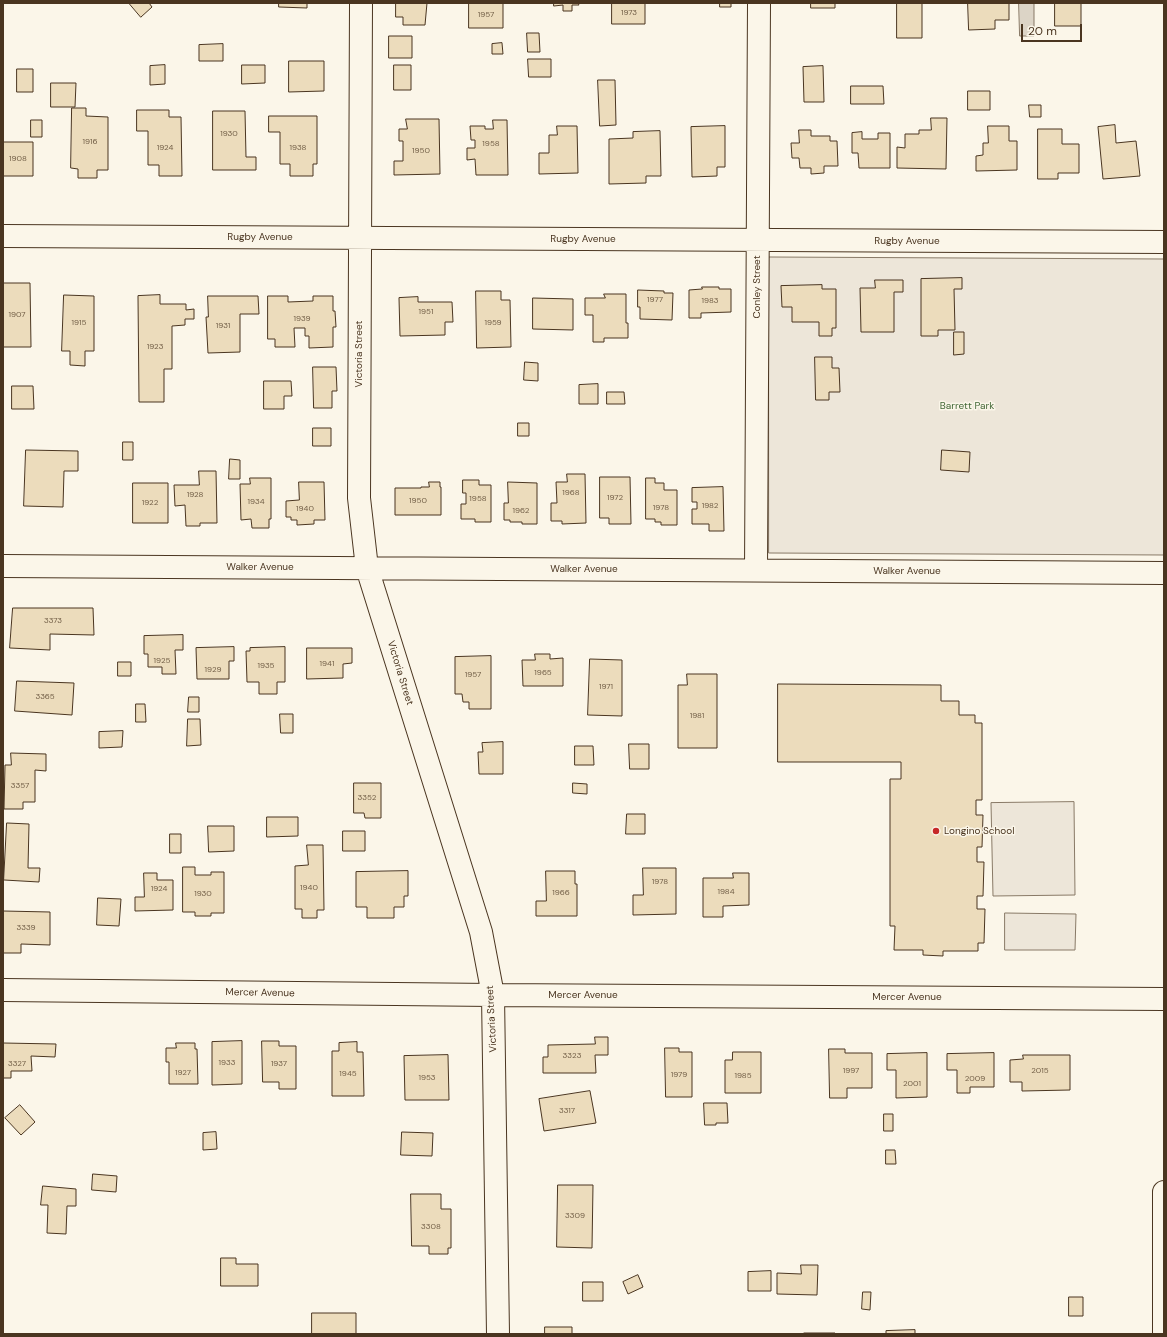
<!DOCTYPE html>
<style>
body{margin:0}
#map{position:relative;width:1167px;height:1337px;overflow:hidden;background:#fbf6e9;font-family:"DM Sans",sans-serif}
canvas{display:block}
.frame{position:absolute;inset:0;border:4px solid #4a3520;pointer-events:none}
.scale{position:absolute;left:1021px;top:24px;width:61px;height:18px;box-sizing:border-box;border:2px solid #4a3520;border-top:0;padding-left:5px;font-size:12px;line-height:14px;white-space:nowrap;color:#4a3520;-webkit-text-stroke:3px #fbf6e9;paint-order:stroke}
</style>
<div id="map">
<canvas width="1167" height="1337"></canvas>
<div class="frame"></div>
<div class="scale">20 m</div>
</div>
<script>
const context = document.querySelector('canvas').getContext('2d');
context.lineJoin = 'round';
function fillPath(path, color) {
  context.fillStyle = color;
  context.fill(path, 'evenodd');
}
function strokePath(path, color, width, dash) {
  context.strokeStyle = color;
  context.lineWidth = width;
  context.lineCap = dash ? 'butt' : 'round';
  context.setLineDash(dash || []);
  context.stroke(path);
}
function drawText(font, color, halo, rows, align = 'center') {
  context.font = font + ' "DM Sans",sans-serif';
  context.lineWidth = 3;
  context.setLineDash([]);
  context.textBaseline = 'middle';
  context.strokeStyle = halo;
  context.fillStyle = color;
  for (const [text, x, y, turn = 0] of rows) {
    context.save();
    context.translate(x, y);
    context.rotate((+turn || 0) * Math.PI / 180);
    context.textAlign = isNaN(turn) ? turn : align;
    if (halo) context.strokeText(text, 0, 0);
    context.fillText(text, 0, 0);
    context.restore();
  }
}
const green = new Path2D(`
 M769 257 1164 259V555L769 553Z
 M1074 802 1075 895 993 896 991 803Z
 M1005 913 1076 914 1075 950H1005Z`);
fillPath(green, '#ede6d9');
strokePath(green, '#887966', 1);
const water = new Path2D(`
 M1019 3H1034V36H1020Z`);
fillPath(water, '#dcd4c6');
strokePath(water, '#887966', 1);
const building = new Path2D(`
 M129 3H149L152 7 141 17Z
 M279 3H307V8L279 7Z
 M396 3H427L425 25H403V17H396Z
 M469 3H503V28H469Z
 M554 3H578L579 5H572V11H563V5L554 6Z
 M612 3H645V24H612Z
 M720 3H731V7H720Z
 M811 3H835V8H811Z
 M897 3H922V38H897Z
 M968 3H1009V20H995V29L969 30Z
 M1055 3H1081V26H1055Z
 M527 33H539L540 52H528Z
 M389 36H412V58H389Z
 M502 43 503 54H492V44Z
 M223 44V61H199V45Z
 M528 59H551V77H529Z
 M289 61H324V91L289 92Z
 M165 65V84L150 85V66Z
 M242 65H265V83L242 84Z
 M394 65H411V90H394Z
 M823 66 824 102H804L803 67Z
 M17 69H33V92H17Z
 M598 80H615L616 125 600 126Z
 M51 83H76L75 107H51Z
 M851 86H883L884 104H851Z
 M968 91H990V110H968Z
 M1029 105H1041V117H1030Z
 M72 108H86V116L108 117V170H97V178H78V169L71 168Z
 M137 110H169V117H181L182 176H159V165H148V131H137Z
 M213 111H245L246 157H256V170H213Z
 M269 116H317V164H313V176H290V164H280V132H269Z
 M931 118H947L946 169 897 168V147L905 148V134H919V130H931Z
 M406 119H439L440 174 394 175V161H403V141H399V129H407Z
 M31 120H42V137H31Z
 M493 120H507L508 175H476L475 159 467 160V148H475V140H471L470 126H485V129H493Z
 M1115 125 1116 143 1136 141 1140 176 1103 179 1098 127Z
 M557 126H577L578 173 539 174V153H549V135H557Z
 M725 126V167H717V176L692 177 691 127Z
 M988 126H1009V141H1017V170L976 171V156L983 155V143H988Z
 M1038 129H1062V144H1079V173H1058V179H1038Z
 M799 130H811V136H830V141H837L838 166H824V173L811 174V168H800L799 158H792L791 143H799Z
 M660 131 661 176H646V183L609 184V139L633 138V132Z
 M862 132V139H878V133H890V168H859L858 153H852V133Z
 M3 142H33V176H3Z
 M962 278V289H954L955 330H938V336H921V279Z
 M875 280H903V292H894V332H861L860 288H875Z
 M3 283H30L31 347H3Z
 M822 285V289H836V328H832V336H819V322H792V307H782L781 286Z
 M702 287H719V289H731V312L701 313V318H689V290L702 289Z
 M638 290 664 291V293H673L672 320 640 319V307H638Z
 M476 291H501V300H510L511 347 477 348Z
 M604 294H626V323H628V338H604V342H593V315H585V298H605Z
 M64 295 94 296V351H85V366L70 365V351H62Z
 M160 295V304H186V310L194 309V319H185V325L172 326V369H164V402H139L138 296Z
 M208 296H258L259 314H240V352L208 353 206 317H208Z
 M268 296H288V302L313 301V296H333V311H335L336 327H333V347L309 348V336H305V328H294L295 347H275V339H268Z
 M418 297V302H452L453 322H445V335L400 336 399 298Z
 M533 298 573 299V330L533 329Z
 M954 332H964V354L954 355Z
 M815 357H832V368H839L840 392H829V400H816Z
 M525 362 538 363V381L524 380Z
 M313 367H336L337 391H332V408H314Z
 M264 381H291L292 396H284V409H264Z
 M598 384V404H579V385Z
 M12 386H33L34 409H12Z
 M607 392H624L625 404H607Z
 M518 423H529V436H518Z
 M313 428H331V446H313Z
 M123 442H133V460H123Z
 M26 450 78 451V471H64L63 507 24 506Z
 M942 450 970 452 969 472 941 470Z
 M230 459 240 460V479H229Z
 M199 471H216L217 523H200V526H186L185 505 175 506 174 485H199Z
 M567 474H585L586 523 562 524V521H551V503H557L556 482H567Z
 M600 477H630L631 524H609V518H600Z
 M250 478H271V519H269V528H252L251 519 241 520 240 484H250Z
 M646 478H655V483H664V490H677V525H661V522H655V519H646Z
 M463 480H479V485H491V522H475V519H461V504H466V493H463Z
 M299 482H324L325 520H314V524L297 525V520H291V517H286V501L299 500Z
 M429 482H440V487H441V515H395V488H421V487H429Z
 M508 482 537 483V524H522V522H510V520H504V503H508Z
 M133 483H168V523H133Z
 M723 487 724 531H709V524H692V509H697V502H692V488Z
 M13 608H93L94 635 50 634V650L10 648Z
 M183 635V650H175L176 674H162V667H148V654H144V636Z
 M234 647V661H229V679H197L196 648Z
 M285 647V682H277V694H259V682H247L246 651H250V648Z
 M307 648H352V663L343 664V678L307 679Z
 M535 654H550V659L563 658V686H523L522 660H535Z
 M491 656V709H469V702H463L462 694H455V657Z
 M590 659 622 660V716L588 715Z
 M118 662H131V676H118Z
 M687 674H717V748H678V685H687Z
 M17 681 74 683 72 715 15 711Z
 M778 684 941 685V701H959V715H975V723H982V800H976V815H983L982 847H977V862H984L983 896H977V909H985L984 943H978V951H943V956L923 955V950H894L895 926H890V779H901V762H778Z
 M189 697H199V712H188Z
 M136 704H145L146 722H136Z
 M280 714H293V733H281Z
 M188 719H200L201 745 187 746Z
 M123 731 122 747 99 748V732Z
 M503 742V774H479L478 752H483L482 743Z
 M629 744H649V769H630Z
 M575 746H593L594 765H575Z
 M11 753 46 754V771L35 770V802H23V809H4L5 765H11Z
 M354 783H381V818H365L364 813H354Z
 M573 783 587 784V794L573 793Z
 M627 814H645V834H626Z
 M267 817H298V836L267 837Z
 M7 823 29 824 28 868H40L39 882 4 880Z
 M208 826H234V851L209 852Z
 M343 831H365V851H343Z
 M170 834H181V853H170Z
 M307 845H323L324 910H317V918H302V909H295V866L308 865Z
 M183 867H195V875H211V872H224V913H211V916H195V912H183Z
 M643 868H676V914L633 915V895H643Z
 M408 871V896H404V907H394V918H367V907H356V872Z
 M546 871H575V884H577V916H536V901H546Z
 M144 873H157V880H173V910L135 911V897H144Z
 M733 873H749V905L723 906V917H703V878H733Z
 M98 898 121 899 119 926 97 925Z
 M3 911 50 912V945L21 944V953H3Z
 M595 1037H608V1055H595L596 1073H543V1057H548V1045L595 1044Z
 M242 1041V1084L212 1085V1042Z
 M262 1041H279V1046H296V1089H279V1082H263Z
 M357 1042V1052H363L364 1096H332V1051H339V1043Z
 M3 1043 56 1044 55 1057 31 1056 32 1071H11V1078H3Z
 M176 1043H195V1049H197L198 1084H169V1062H166V1048H176Z
 M665 1048H679V1052H692V1097H666Z
 M829 1049H845V1053H872V1088H847V1098H830Z
 M733 1052H761V1093H725V1060H732Z
 M927 1053V1097L896 1098V1070H887V1054Z
 M994 1053V1087H970V1093H957V1070H947V1054Z
 M448 1055 449 1100H405L404 1056Z
 M1023 1055H1070V1090L1022 1091V1082H1010V1060L1023 1059Z
 M590 1091 596 1123 544 1131 539 1099Z
 M704 1103H727L728 1123H716V1125H705Z
 M20 1105 35 1122 21 1135 5 1118Z
 M884 1114H893V1131H884Z
 M216 1132 217 1149 203 1150V1133Z
 M402 1132 433 1133 432 1156 401 1155Z
 M886 1150H895L896 1164H886Z
 M93 1174 117 1176 116 1192 92 1190Z
 M558 1185H593L592 1248 557 1247Z
 M43 1186 76 1189V1206H67L66 1234 47 1233 48 1205H41Z
 M411 1194H441V1209H451V1248H448V1254H429V1246H412Z
 M221 1258H236V1264H258V1286H221Z
 M801 1265H818L817 1295 777 1294V1273L801 1274Z
 M771 1271V1291H748V1272Z
 M638 1275 643 1287 628 1294 623 1282Z
 M583 1282H603V1301H583Z
 M863 1292H871L870 1310 862 1309Z
 M1069 1297H1083V1316H1069Z
 M312 1313H356V1334H312Z
 M545 1327H572V1334H545Z
 M915 1330V1334H886V1331Z
 M804 1333H835V1334H804Z`);
fillPath(building, '#ecdcbc');
strokePath(building, '#4a3520', 1);
const minor = new Path2D(`
 M361 3 359 498 367 568 481 932 493 995 498 1334
 M3 236 1164 242
 M3 566 1164 573
 M756 570 759 3
 M3 990 493 995 1164 999
 M1164 1334V1192`);
strokePath(minor, '#4a3520', 24);
strokePath(minor, '#fbf6e9', 22);
for (const [x, y, r, color] of [
 [936,831,4,"#c62828"]
]) {
  const dot = new Path2D();
  dot.arc(x, y, r, 0, 2 * Math.PI);
  context.fillStyle = color;
  context.fill(dot);
  strokePath(dot, '#fbf6e9', 1.5);
}
drawText('8px', '#725f47', null, [
 ["1973",629,13],
 ["1957",486,15],
 ["1930",229,134],
 ["1916",90,142],
 ["1958",491,144],
 ["1924",165,148],
 ["1938",298,148],
 ["1950",421,151],
 ["1908",18,159],
 ["1977",655,300],
 ["1983",710,301],
 ["1951",426,312],
 ["1907",17,315],
 ["1939",302,319],
 ["1915",79,323],
 ["1959",493,323],
 ["1931",223,326],
 ["1923",155,347],
 ["1968",571,493],
 ["1928",195,495],
 ["1972",615,498],
 ["1958",478,499],
 ["1950",418,501],
 ["1934",256,502],
 ["1922",150,503],
 ["1982",710,506],
 ["1978",661,508],
 ["1940",305,509],
 ["1962",521,511],
 ["3373",53,621],
 ["1925",162,661],
 ["1941",327,664],
 ["1935",266,666],
 ["1929",213,670],
 ["1965",543,673],
 ["1957",473,675],
 ["1971",606,687],
 ["3365",45,697],
 ["1981",697,716],
 ["3357",20,786],
 ["3352",367,798],
 ["1978",660,882],
 ["1940",309,888],
 ["1924",159,889],
 ["1984",726,892],
 ["1966",561,893],
 ["1930",203,894],
 ["3339",26,928],
 ["3323",572,1056],
 ["1933",227,1063],
 ["3327",17,1064],
 ["1937",279,1064],
 ["1997",851,1071],
 ["2015",1040,1071],
 ["1927",183,1073],
 ["1945",348,1074],
 ["1979",679,1075],
 ["1985",743,1076],
 ["1953",427,1078],
 ["2009",975,1079],
 ["2001",912,1084],
 ["3317",567,1111],
 ["3309",575,1216],
 ["3308",431,1227]
]);
drawText('10px', '#4a3520', '#fbf6e9', [
 ["Rugby Avenue",260,237],
 ["Rugby Avenue",583,239],
 ["Rugby Avenue",907,241],
 ["Conley Street",757,287,-90],
 ["Victoria Street",359,354,-90],
 ["Walker Avenue",260,567],
 ["Walker Avenue",584,569],
 ["Walker Avenue",907,571],
 ["Victoria Street",400,673,73],
 ["Mercer Avenue",260,993,1],
 ["Mercer Avenue",583,995],
 ["Mercer Avenue",907,997],
 ["Victoria Street",492,1019,-93]
]);
drawText('10px', '#436837', '#fbf6e9', [
 ["Barrett Park",967,406]
]);
drawText('10px', '#4a3520', '#fbf6e9', [
 ["Longino School",944,831]
], 'left');
</script>
